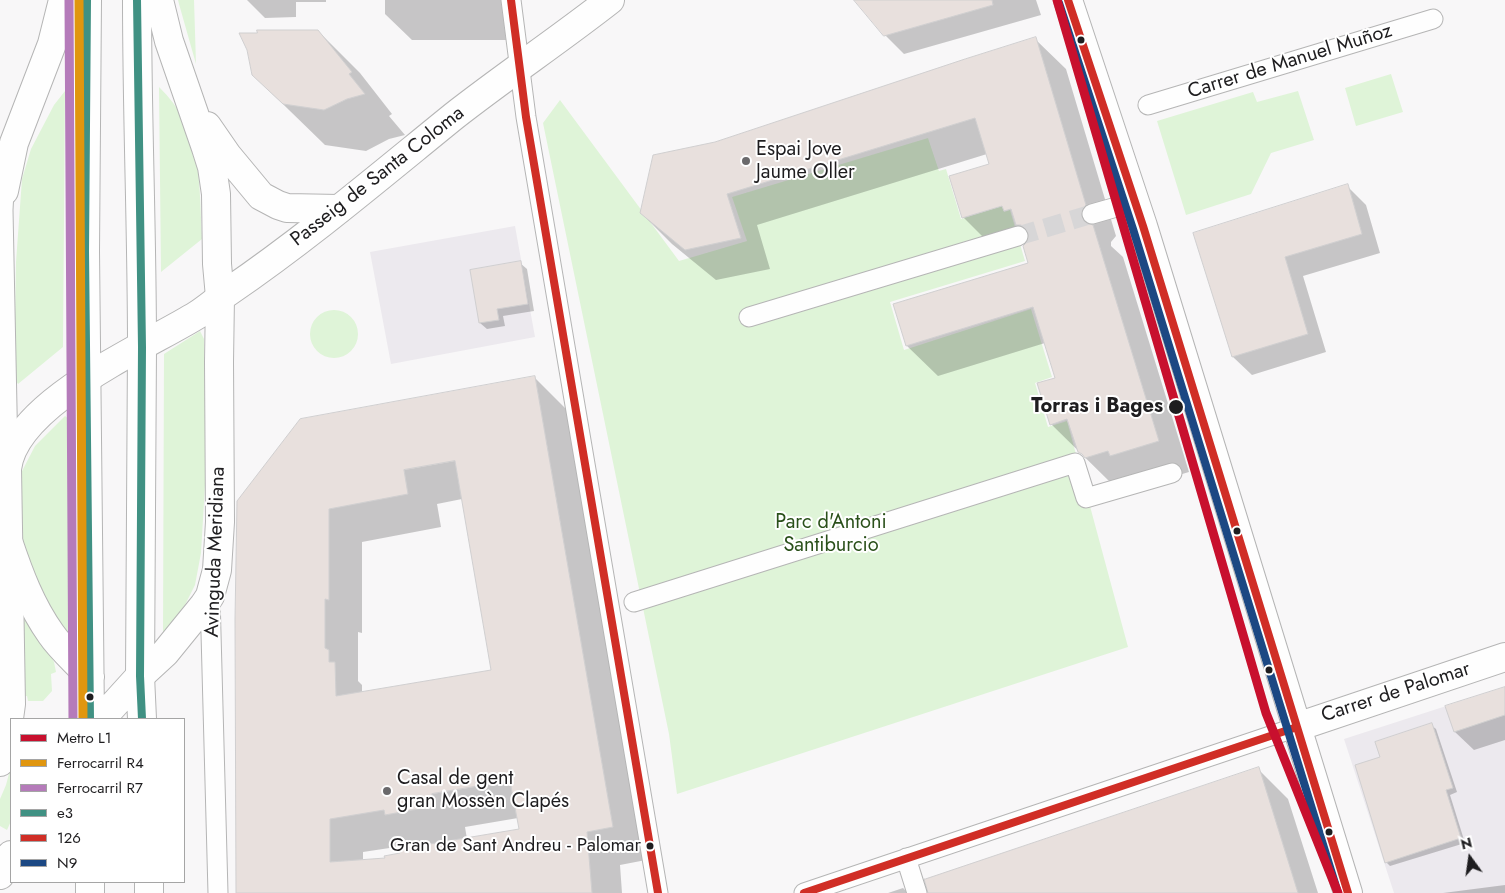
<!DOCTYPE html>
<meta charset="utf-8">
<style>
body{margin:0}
#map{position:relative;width:1505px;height:893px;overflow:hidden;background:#f8f7f8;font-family:Jost,sans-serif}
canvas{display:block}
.legend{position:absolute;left:10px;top:718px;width:175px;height:165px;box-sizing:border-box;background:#fff;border:1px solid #a5a5a5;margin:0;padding:6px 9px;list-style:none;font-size:15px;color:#1e1d1f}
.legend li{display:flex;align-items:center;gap:10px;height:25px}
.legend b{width:25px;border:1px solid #a5a5a5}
.north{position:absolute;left:1445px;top:833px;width:50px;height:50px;-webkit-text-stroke:4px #fff;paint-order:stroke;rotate:346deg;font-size:14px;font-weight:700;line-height:20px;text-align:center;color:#1e1d1f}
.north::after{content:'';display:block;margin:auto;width:18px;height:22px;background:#1e1d1f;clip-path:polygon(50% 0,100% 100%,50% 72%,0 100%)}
</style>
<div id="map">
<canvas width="1505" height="893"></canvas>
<ul class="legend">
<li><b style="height:6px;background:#c8102e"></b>Metro L1</li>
<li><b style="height:6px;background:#e0960f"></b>Ferrocarril R4</li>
<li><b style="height:6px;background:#b57bba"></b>Ferrocarril R7</li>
<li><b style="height:6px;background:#409183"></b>e3</li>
<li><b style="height:6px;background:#d02e26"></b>126</li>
<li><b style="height:6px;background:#1c4883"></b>N9</li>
</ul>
<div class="north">N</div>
</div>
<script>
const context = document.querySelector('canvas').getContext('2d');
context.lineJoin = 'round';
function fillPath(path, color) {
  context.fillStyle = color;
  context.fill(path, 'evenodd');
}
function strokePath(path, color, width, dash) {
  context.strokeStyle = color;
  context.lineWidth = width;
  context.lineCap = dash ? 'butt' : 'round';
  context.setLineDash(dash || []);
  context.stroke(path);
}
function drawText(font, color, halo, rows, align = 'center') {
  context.font = font + ' Jost,sans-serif';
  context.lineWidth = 4;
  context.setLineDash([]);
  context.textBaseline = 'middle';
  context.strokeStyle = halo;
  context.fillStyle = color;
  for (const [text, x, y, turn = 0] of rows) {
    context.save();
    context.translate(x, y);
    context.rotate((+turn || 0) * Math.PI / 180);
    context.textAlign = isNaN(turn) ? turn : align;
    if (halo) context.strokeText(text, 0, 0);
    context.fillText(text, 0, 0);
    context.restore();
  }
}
fillPath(new Path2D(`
 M515 226 535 337 391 364 370 252Z
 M1505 687V893H1394L1344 739Z`), '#ece9ee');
fillPath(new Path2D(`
 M178 0H194L196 64 179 4Z
 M1391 74 1403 112 1356 126 1345 88Z
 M159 87C203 129 199 184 202 239L161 272Z
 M65 91 63 347 18 384 14 378 16 262 22 179 31 149 54 105Z
 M1298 91 1314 140 1271 153 1251 194 1186 215 1157 121 1253 92 1257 102Z
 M560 100 679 261 747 241 732 197 928 138 939 171 946 169 961 219 1002 206 1004 212 1010 210 1025 261 890 302 904 350 1031 309 1052 377 1035 383 1048 427 1067 421 1128 647 677 794 669 734 543 123Z
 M310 334a24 24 0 1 1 48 0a24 24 0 1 1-48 0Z
 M200 331 204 339 206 468 201 553 195 585 185 605 163 634 164 354Z
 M65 416 69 419 71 631 68 639 48 618 17 532 20 475 35 446Z
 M21 597 54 662 56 672 51 674 52 691 43 701H28L27 696 21 697Z
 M11 766V821L7 830 0 826V799L6 785Z`), '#dff4d8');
fillPath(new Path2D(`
 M247 0H326V2H296V17L265 18Z
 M385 0H501L506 40H412L385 14Z
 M855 0H1036L1041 15 904 54 885 35Z
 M318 31 360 73 392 114 389 116 405 135 389 139 366 151 325 145 253 75Z
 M1035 39 1066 69 1116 236 1111 242V246L1123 257 1189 472 1142 486 1110 482 1051 424 1056 379 1045 343 938 376 907 346 894 305 1029 263 1031 237 994 248 963 217 991 165 987 154 757 225 770 269 716 280 672 244 641 213 716 143Z
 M1347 186 1366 205 1380 253 1303 276 1326 352 1252 375 1233 357 1195 234Z
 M520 263 527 269 534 311 503 316 505 326 487 329 480 323Z
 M535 378 568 411 646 860 620 865 622 893H238V502ZM462 499 492 671 364 693 362 691V685L358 681V632L362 633V542L441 527 437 504ZM518 818 520 830 467 839 465 827ZM416 844 419 847 402 854 386 859 363 861V852Z
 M1505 689V740L1474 750 1455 732Z
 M1431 725 1436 729 1457 792 1450 795 1465 843 1390 866 1386 862 1382 758Z
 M1258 769 1288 799 1318 893H929Z
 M1505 885V893H1443Z
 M903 888 908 893H888Z`), '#0003');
const building = new Path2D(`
 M854 0H992L993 5 884 36Z
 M257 30H318L352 72 349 74 365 94 347 99 324 110 283 104 252 75 247 50 239 33H257Z
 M1036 37 1086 205 1081 211V218L1085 222 1093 225 1159 441 1110 456 1108 451 1085 458 1082 454 1078 452 1067 419 1050 425 1037 383 1055 378 1033 307 906 346 893 304 1028 263 1023 246 1026 243 1029 239V232L1025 228 1021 225H1016L1011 209 1004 211 1002 206 962 218 949 176 989 164 975 118 727 194 741 238 685 250 640 213 653 155 715 142 965 59Z
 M1348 184 1362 234 1285 257 1308 334 1232 357 1193 233Z
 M521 261 528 304 497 309 499 320 479 323 470 270Z
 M535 376 613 827 587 832 592 893H236L235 619 237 501 300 419ZM455 461 491 670 336 696 335 662H329V650L325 648V599L329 600V509L408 494 404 470ZM510 781 519 829 400 849V853L384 856 385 858 330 862V819L384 810 385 815 434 806 432 794Z
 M1505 687V715L1454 732 1445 706Z
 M1432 723 1453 788 1446 790 1461 838 1385 863 1355 765 1380 757 1375 742Z
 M1259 767 1298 893H928L924 879H925Z`);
fillPath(building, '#e8e0dd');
strokePath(building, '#d0cfd0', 1);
strokePath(new Path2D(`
 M1018 236 1092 214`), '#d7d6d7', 19, [19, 9]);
const street = new Path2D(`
 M511 0 526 117 658 893
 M1148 105 1433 19
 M3 179 4 191 3 210 8 457
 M1092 214 1134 202
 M749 317 1018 236
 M210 596 218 893
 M634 602 1075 463 1086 498 1172 473
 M906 858 917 893
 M804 893 1297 727`);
const secondary = new Path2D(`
 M1068 0 1143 226 1348 893
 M140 676 165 653 204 605 210 596 217 570 220 522 219 362 220 297
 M1297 727 1505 657
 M0 762 7 733 11 704 7 469C14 403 145 347 197 315 208 308 218 299 228 292 307 238 380 176 454 116 505 76 559 40 610 0`);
const primary = new Path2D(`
 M87 0 85 251 90 719
 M137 0C137 116 142 231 142 347 142 457 140 566 140 676L142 719
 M159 0 169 41 206 148 212 167 216 194 217 264 220 297
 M207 126 227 155 261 196 278 205 287 208 339 209
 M4 191 14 143 52 44 63 0
 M8 541C19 574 31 606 51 634 62 650 78 663 90 677
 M101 719 140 676
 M0 875 11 855
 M90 882V893
 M149 882V893`);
strokePath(street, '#b5b5b5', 21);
strokePath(secondary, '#b5b5b5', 30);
strokePath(primary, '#b5b5b5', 30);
strokePath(street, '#fefefe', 19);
strokePath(secondary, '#fefefe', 28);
strokePath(primary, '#fefefe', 28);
strokePath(new Path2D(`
 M87 0 85 251 90 719
 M137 0 142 347 140 676 142 719`), '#409183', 8);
strokePath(new Path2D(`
 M511 0 526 117 658 893
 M1068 0 1143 226 1348 893
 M804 893 1297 727`), '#d02e26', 8);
strokePath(new Path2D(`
 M1059 3 1133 229 1338 893`), '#1c4883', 8);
strokePath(new Path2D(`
 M79 0 83 719`), '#e0960f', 9);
strokePath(new Path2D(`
 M69 0 73 719`), '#b57bba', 9);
strokePath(new Path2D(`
 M1057 0 1266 713 1338 893`), '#c8102e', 9);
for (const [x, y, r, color] of [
 [1081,40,4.5,"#1e1d1f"],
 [746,161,5,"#6a696b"],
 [1176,407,8,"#1e1d1f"],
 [1237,531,4.5,"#1e1d1f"],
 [1269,670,4.5,"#1e1d1f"],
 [90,697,4.5,"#1e1d1f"],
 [387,791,5,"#6a696b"],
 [1329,832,4.5,"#1e1d1f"],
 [650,846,4.5,"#1e1d1f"]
]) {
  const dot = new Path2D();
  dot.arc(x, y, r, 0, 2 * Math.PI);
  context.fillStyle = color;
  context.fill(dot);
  strokePath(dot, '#fff', 2);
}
drawText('19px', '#1e1d1f', '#fff', [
 ["Gran de Sant Andreu - Palomar",641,846]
], 'right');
drawText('20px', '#1e1d1f', '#fff', [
 ["Carrer de Manuel Muñoz",1290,62,-17],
 ["Passeig de Santa Coloma",378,177,-38],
 ["Avinguda Meridiana",216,552,-88],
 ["Carrer de Palomar",1396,693,-18]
]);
drawText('20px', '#1e1d1f', '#fff', [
 ["Espai Jove",756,150],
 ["Jaume Oller",756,173],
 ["Casal de gent",397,779],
 ["gran Mossèn Clapés",397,802]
], 'left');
drawText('bold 20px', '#1e1d1f', '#fff', [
 ["Torras i Bages",1163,407]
], 'right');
drawText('20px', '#2a501a', '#fff', [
 ["Parc d'Antoni",831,523],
 ["Santiburcio",831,546]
]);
</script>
